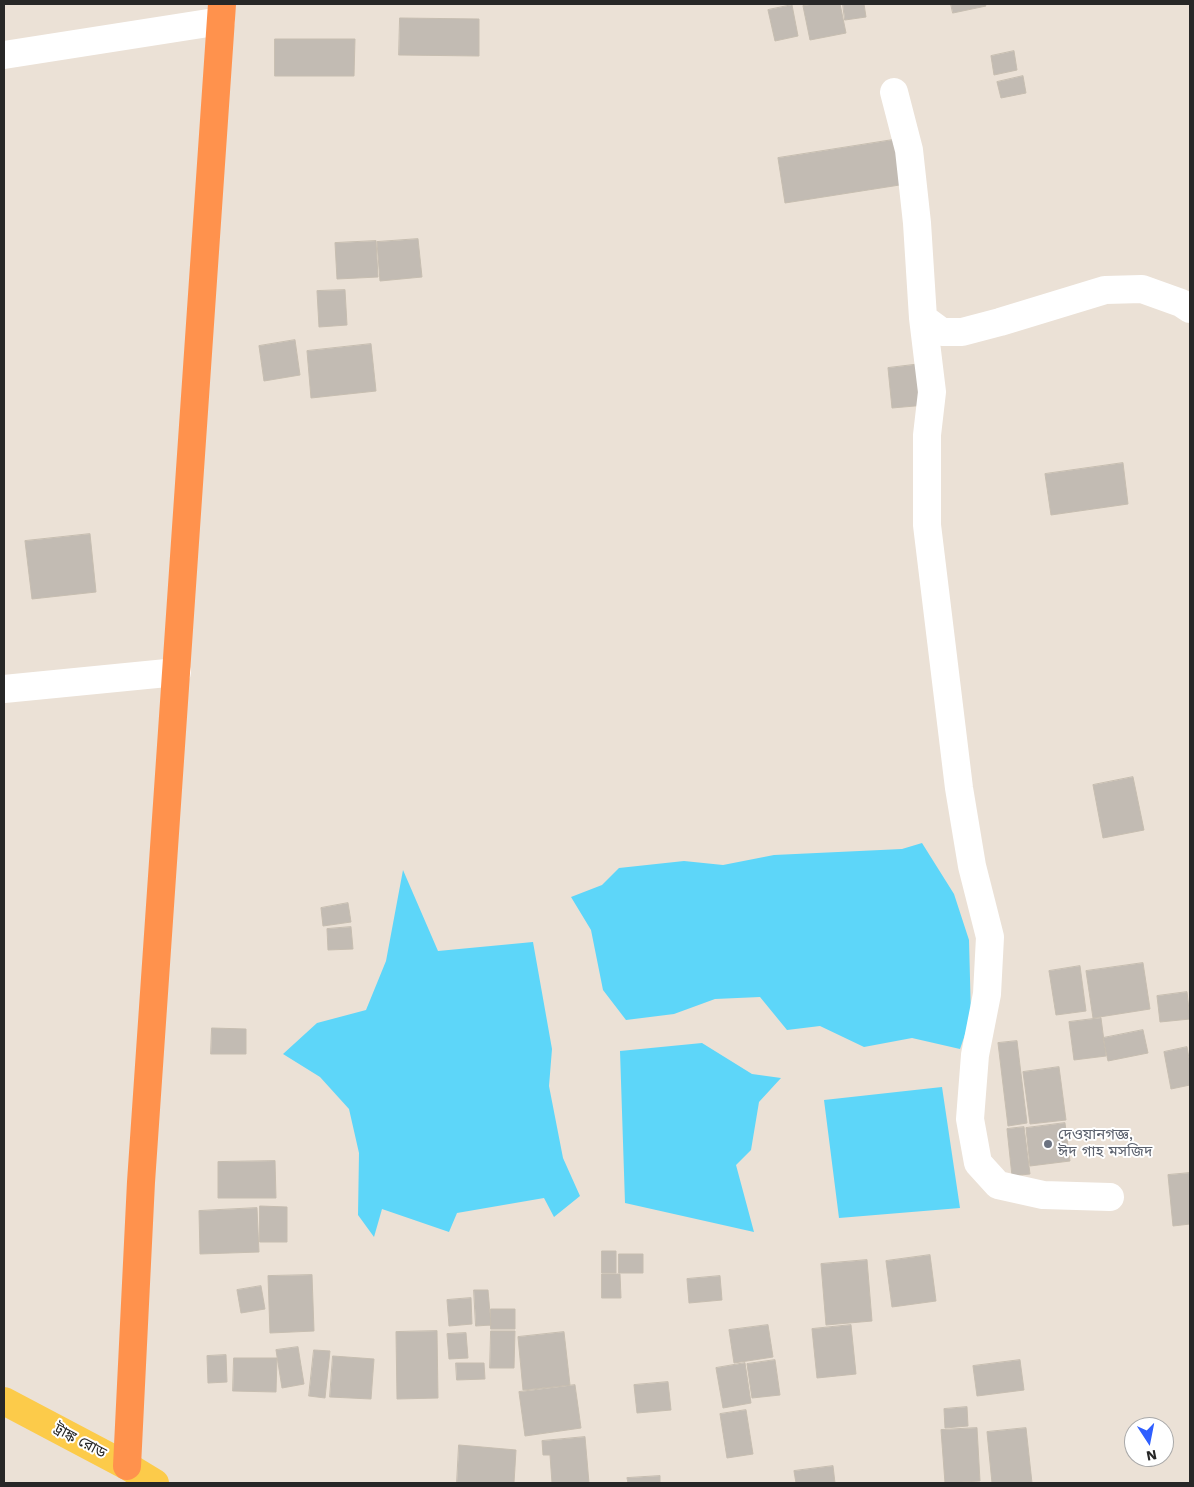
<!DOCTYPE html>
<meta charset="utf-8">
<style>
body{margin:0}
#map{position:relative;width:1194px;height:1487px;overflow:hidden;background:#ebe1d6;font-family:"Work Sans",sans-serif}
canvas{display:block}
.frame{position:absolute;inset:0;border:5px solid #272727;pointer-events:none}
.north{position:absolute;left:1124px;top:1417px;width:50px;height:50px;box-sizing:border-box;background:#fff;border:1px solid #a9a9a9;border-radius:50%;rotate:169deg;font-size:14px;font-weight:700;line-height:20px;text-align:center;color:#272727}
.north::after{content:'';display:block;margin:auto;width:18px;height:22px;background:#2f5fff;clip-path:polygon(50% 0,100% 100%,50% 72%,0 100%)}
</style>
<div id="map">
<canvas width="1194" height="1487"></canvas>
<div class="frame"></div>
<div class="north">N</div>
</div>
<script>
const context = document.querySelector('canvas').getContext('2d');
context.lineJoin = 'round';
function fillPath(path, color) {
  context.fillStyle = color;
  context.fill(path, 'evenodd');
}
function strokePath(path, color, width, dash) {
  context.strokeStyle = color;
  context.lineWidth = width;
  context.lineCap = dash ? 'butt' : 'round';
  context.setLineDash(dash || []);
  context.stroke(path);
}
function drawText(font, color, halo, rows, align = 'center') {
  context.font = font + ' "Work Sans","Noto Sans Bengali",sans-serif';
  context.lineWidth = 4;
  context.setLineDash([]);
  context.textBaseline = 'middle';
  context.strokeStyle = halo;
  context.fillStyle = color;
  for (const [text, x, y, turn = 0] of rows) {
    context.save();
    context.translate(x, y);
    context.rotate((+turn || 0) * Math.PI / 180);
    context.textAlign = isNaN(turn) ? turn : align;
    if (halo) context.strokeText(text, 0, 0);
    context.fillText(text, 0, 0);
    context.restore();
  }
}
fillPath(new Path2D(`
 M922 843 954 894 969 940 971 1017 960 1049 912 1038 864 1047 820 1026 787 1030 760 997 715 999 674 1014 626 1020 603 990 591 930 571 897 602 885 619 868 684 861 723 865 774 855 902 849Z
 M403 870 438 951 533 942 552 1049 549 1086 563 1158 580 1196 554 1217 544 1198 457 1213 449 1232 382 1209 374 1237 358 1215 359 1153 349 1109 320 1077 283 1054 317 1023 366 1010 386 961Z
 M702 1043 752 1074 781 1078 759 1102 751 1150 736 1165 754 1232 625 1203 620 1051Z
 M942 1087 960 1208 839 1218 824 1100Z`), '#5dd6f9');
const building = new Path2D(`
 M815 4H840L846 33 810 40 803 6Z
 M843 4H864L866 17 845 20Z
 M951 4H985L986 6 953 13Z
 M792 5 798 36 775 41 768 10Z
 M400 18 479 19V56L399 55Z
 M275 39H355L354 76H275Z
 M1014 51 1017 70 994 75 991 56Z
 M1023 76 1026 93 1001 98 997 82Z
 M899 139 906 184 785 203 778 158Z
 M418 239 422 277 380 281 377 242Z
 M376 241 378 277 337 279 335 243Z
 M345 290 347 325 319 327 317 291Z
 M295 340 300 375 264 381 259 346Z
 M371 344 376 391 311 398 307 351Z
 M921 364 926 405 892 408 888 368Z
 M1123 463 1128 504 1051 515 1045 474Z
 M90 534 96 592 32 599 25 541Z
 M1133 777 1144 830 1103 838 1093 785Z
 M348 903 351 922 323 926 321 908Z
 M351 927 353 949 328 950 327 929Z
 M1143 963 1150 1009 1093 1018 1086 971Z
 M1080 966 1086 1011 1056 1015 1049 971Z
 M1187 992 1190 1019 1160 1022 1157 996Z
 M1101 1018 1106 1056 1074 1060 1069 1022Z
 M212 1028 246 1029V1054H211Z
 M1143 1030 1148 1053 1108 1061 1103 1038Z
 M1017 1041 1027 1123 1008 1126 998 1043Z
 M1187 1047 1190 1064V1085L1171 1089 1164 1052Z
 M1059 1067 1066 1120 1030 1124 1023 1072Z
 M1065 1123 1070 1161 1030 1166 1026 1128Z
 M1024 1127 1030 1174 1012 1176 1007 1129Z
 M275 1161 276 1198H218V1162Z
 M1190 1173V1224L1173 1226 1168 1175Z
 M260 1206 287 1207V1242H260Z
 M257 1208 259 1252 200 1254 199 1211Z
 M602 1251H616V1273H602Z
 M619 1254H643V1273H619Z
 M930 1255 936 1301 892 1307 886 1261Z
 M867 1260 872 1321 826 1325 821 1264Z
 M602 1274H620L621 1298H602Z
 M312 1275 314 1331 270 1333 268 1276Z
 M720 1276 722 1300 689 1303 687 1279Z
 M261 1286 265 1309 241 1313 237 1290Z
 M474 1290H488L491 1325 476 1326Z
 M471 1298 472 1324 449 1326 447 1300Z
 M491 1309H515V1329H491Z
 M768 1325 773 1357 734 1363 729 1330Z
 M851 1325 856 1374 817 1378 812 1329Z
 M437 1331 438 1398 397 1399 396 1332Z
 M491 1331H515L514 1368H490Z
 M564 1332 570 1385 523 1390 518 1337Z
 M466 1333 468 1358 449 1359 447 1334Z
 M298 1347 304 1384 282 1388 276 1350Z
 M314 1350 330 1351 325 1398 309 1396Z
 M226 1355 227 1382 208 1383 207 1356Z
 M333 1356 374 1359 371 1399 330 1397Z
 M234 1358H277L276 1392 233 1391Z
 M775 1360 780 1395 752 1398 747 1364Z
 M1020 1360 1024 1390 977 1396 973 1366Z
 M456 1363H484L485 1379 457 1380Z
 M745 1363 751 1403 723 1408 716 1368Z
 M668 1382 671 1410 637 1413 634 1385Z
 M575 1385 581 1428 525 1436 519 1392Z
 M967 1407 968 1426 945 1428 944 1409Z
 M746 1410 753 1454 727 1458 720 1414Z
 M977 1428 980 1481 945 1483 941 1430Z
 M1026 1428 1032 1483H992L987 1432Z
 M585 1437 589 1483H552L550 1455H543L542 1441Z
 M459 1445 516 1450 514 1483H457Z
 M833 1466 835 1483H796L794 1471Z
 M660 1476V1483H628L627 1478Z`);
fillPath(building, '#c2bbb3');
strokePath(building, '#c6bdb0', 1);
strokePath(new Path2D(`
 M4 55 221 21
 M894 92 909 150 917 223 923 318 932 392 927 435V525L959 788 972 866 990 937 987 994 975 1055 970 1119 978 1163 998 1185 1043 1195 1110 1197
 M923 318 942 332H962L1000 322 1105 290 1142 289 1181 303 1190 309
 M4 689 177 672`), '#fff', 28);
strokePath(new Path2D(`
 M4 1401 127 1466 155 1483`), '#fccb4a', 28);
strokePath(new Path2D(`
 M127 1466 141 1182 222 4`), '#ff924d', 28);
for (const [x, y, r, color] of [
 [1048,1144,5,"#6b7280"]
]) {
  const dot = new Path2D();
  dot.arc(x, y, r, 0, 2 * Math.PI);
  context.fillStyle = color;
  context.fill(dot);
  strokePath(dot, '#fff', 2);
}
drawText('15px', '#5b616d', '#fff', [
 ["দেওয়ানগজ্ঞ,",1058,1135],
 ["ঈদ গাহ মসজিদ",1058,1152]
], 'left');
drawText('15px', '#272727', '#fff', [
 ["ট্রাঙ্ক রোড",80,1441,28]
]);
</script>
